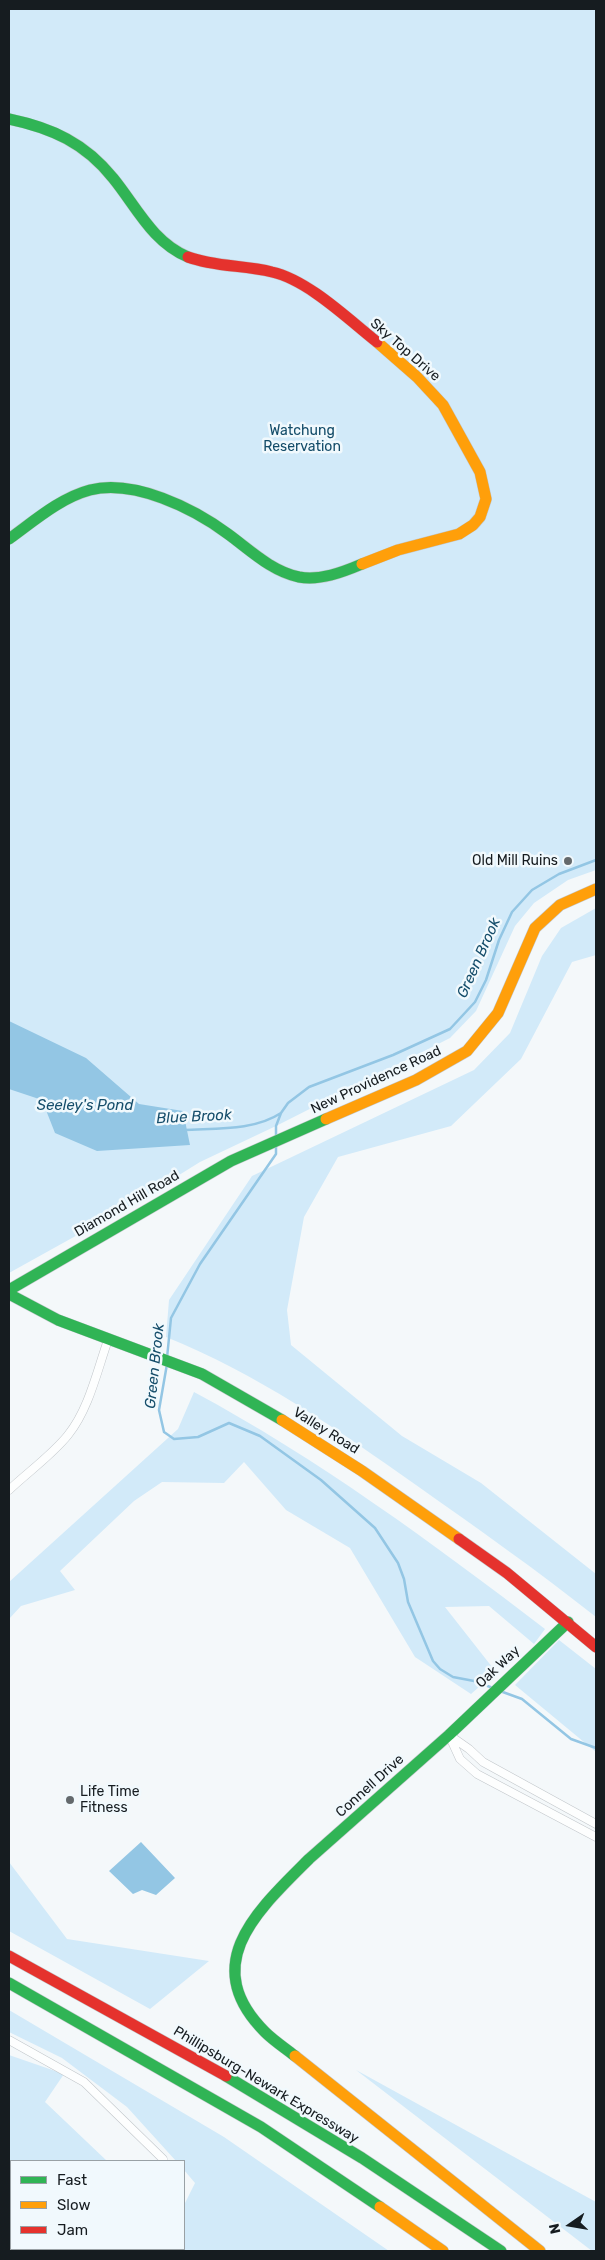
<!DOCTYPE html>
<style>
body{margin:0}
#map{position:relative;width:605px;height:2260px;overflow:hidden;background:#f4f8fa;font-family:Rubik,sans-serif}
canvas{display:block}
.frame{position:absolute;inset:0;border:10px solid #161c20;pointer-events:none}
.legend{position:absolute;left:10px;top:2160px;width:175px;height:90px;box-sizing:border-box;background:#f1f9fd;border:1px solid #99a1a5;margin:0;padding:6px 9px;list-style:none;font-size:15px;color:#161c20}
.legend li{display:flex;align-items:center;gap:10px;height:25px}
.legend b{width:25px;border:1px solid #99a1a5}
.north{position:absolute;left:545px;top:2200px;width:50px;height:50px;-webkit-text-stroke:4px #f1f9fd;paint-order:stroke;rotate:257deg;font-size:14px;font-weight:700;line-height:20px;text-align:center;color:#161c20}
.north::after{content:'';display:block;margin:auto;width:18px;height:22px;background:#161c20;clip-path:polygon(50% 0,100% 100%,50% 72%,0 100%)}
</style>
<div id="map">
<canvas width="605" height="2260"></canvas>
<div class="frame"></div>
<ul class="legend">
<li><b style="height:6px;background:#30b455"></b>Fast</li>
<li><b style="height:6px;background:#ff9f0a"></b>Slow</li>
<li><b style="height:6px;background:#e5322d"></b>Jam</li>
</ul>
<div class="north">N</div>
</div>
<script>
const context = document.querySelector('canvas').getContext('2d');
context.lineJoin = 'round';
function fillPath(path, color) {
  context.fillStyle = color;
  context.fill(path, 'evenodd');
}
function strokePath(path, color, width, dash) {
  context.strokeStyle = color;
  context.lineWidth = width;
  context.lineCap = dash ? 'butt' : 'round';
  context.setLineDash(dash || []);
  context.stroke(path);
}
function drawText(font, color, halo, rows, align = 'center') {
  context.font = font + ' Rubik,sans-serif';
  context.lineWidth = 5;
  context.setLineDash([]);
  context.textBaseline = 'middle';
  context.strokeStyle = halo;
  context.fillStyle = color;
  for (const [text, x, y, turn = 0] of rows) {
    context.save();
    context.translate(x, y);
    context.rotate((+turn || 0) * Math.PI / 180);
    context.textAlign = isNaN(turn) ? turn : align;
    if (halo) context.strokeText(text, 0, 0);
    context.fillText(text, 0, 0);
    context.restore();
  }
}
fillPath(new Path2D(`
 M9 9H596V870L568 880 534 903 515 926 476 1011 450 1038 276 1126 200 1162 126 1208 9 1273Z
 M596 908V955L572 962 521 1059 451 1126 338 1157 304 1217 287 1310 291 1345 402 1436 481 1483 596 1574V1617C538 1571 477 1528 416 1485 337 1429 256 1373 166 1337L169 1300 252 1176 474 1070 510 1033 542 956 561 928Z
 M194 1392C317 1458 434 1544 545 1629L534 1644 489 1606 445 1607 496 1672 471 1694 415 1657 350 1548 286 1510 244 1462 224 1483 162 1482 134 1501 60 1571 75 1590 21 1606 9 1619V1582L178 1429Z
 M559 1640 596 1669V1752L515 1685Z
 M9 1862 67 1939 209 1961 150 2009 9 1931Z
 M9 2010 224 2137 389 2251H19L15 2249H184V2205L195 2183 184 2170V2161H176L127 2107 62 2058 9 2032Z
 M9 2055 64 2074 45 2102 107 2161H11V2247L9 2246Z
 M356 2070 596 2202V2251H592Z`), '#d2eaf9');
fillPath(new Path2D(`
 M9 1021 86 1058 139 1104 183 1111 190 1145 97 1151 55 1133 42 1100 9 1089Z
 M141 1842 175 1878 156 1895 142 1890 133 1894 109 1871Z`), '#93c6e4');
strokePath(new Path2D(`
 M184 1130C215 1128 254 1131 281 1113
 M276 1137V1126L281 1113 288 1103 309 1087 393 1055 450 1029 475 1002 486 980 499 940 512 912 532 890 559 874 596 860
 M167 1358 171 1318 200 1264 276 1154V1145
 M167 1364 159 1410 164 1432 174 1439 198 1437 229 1423 260 1436 321 1480 375 1528 398 1563 404 1579 408 1602 433 1661 440 1669 453 1677 474 1681 493 1688
 M500 1691 522 1699 571 1739 596 1748`), '#93c6e4', 2.5);
const street = new Path2D(`
 M9 1490C28 1472 52 1455 68 1435 89 1409 97 1371 108 1340
 M449 1735 460 1759 477 1774 596 1837
 M449 1735 469 1749 483 1762 596 1824
 M9 2040 84 2082 163 2159`);
const fast = new Path2D(`
 M9 119C52 128 85 143 113 178 136 206 152 242 188 257
 M9 539C34 521 60 498 90 490 134 479 193 508 228 534 250 550 271 571 299 577 320 581 343 572 362 564
 M9 1290 231 1161 326 1119
 M9 1294 58 1320 202 1374 282 1420
 M309 1859 449 1735 568 1622
 M9 1983 261 2127 380 2207
 M295 2056C285 2048 274 2041 265 2032 197 1964 258 1910 309 1859
 M226 2076 362 2158 501 2251`);
const slow = new Path2D(`
 M362 564 398 550 459 534 473 525 480 517 486 499 480 472 443 405 417 377 377 342
 M326 1119 416 1080 467 1051 498 1013 535 928 560 905 596 889
 M282 1420 362 1471 459 1539
 M295 2056 540 2251
 M380 2207 443 2251`);
const jam = new Path2D(`
 M188 257C215 267 244 265 272 272 308 280 348 319 377 342
 M459 1539 507 1573 596 1647
 M9 1956 226 2076`);
strokePath(street, '#c1c6ca', 9);
strokePath(fast, '#c1c6ca', 12);
strokePath(slow, '#c1c6ca', 12);
strokePath(jam, '#c1c6ca', 12);
strokePath(street, '#fdfefe', 8);
strokePath(fast, '#30b455', 11);
strokePath(slow, '#ff9f0a', 11);
strokePath(jam, '#e5322d', 11);
for (const [x, y, r, color] of [
 [568,861,5,"#64696c"],
 [70,1800,5,"#64696c"]
]) {
  const dot = new Path2D();
  dot.arc(x, y, r, 0, 2 * Math.PI);
  context.fillStyle = color;
  context.fill(dot);
  strokePath(dot, '#f1f9fd', 2);
}
drawText('14px', '#161c20', '#f1f9fd', [
 ["Sky Top Drive",405,350,41],
 ["New Providence Road",376,1080,-25],
 ["Diamond Hill Road",127,1204,-30],
 ["Valley Road",326,1431,32],
 ["Oak Way",498,1667,-43],
 ["Connell Drive",370,1786,-42],
 ["Phillipsburg-Newark Expressway",266,2085,31]
]);
drawText('14px', '#134c69', '#f1f9fd', [
 ["Watchung",302,431],
 ["Reservation",302,447]
]);
drawText('14px', '#161c20', '#f1f9fd', [
 ["Old Mill Ruins",558,861],
 ["Life Time",80,1792,"left"],
 ["Fitness",80,1808,"left"]
], 'right');
drawText('italic 15px', '#164e6b', '#f1f9fd', [
 ["Green Brook",479,958,-66],
 ["Seeley's Pond",85,1106],
 ["Blue Brook",194,1117,-3],
 ["Green Brook",155,1366,-84]
]);
</script>
